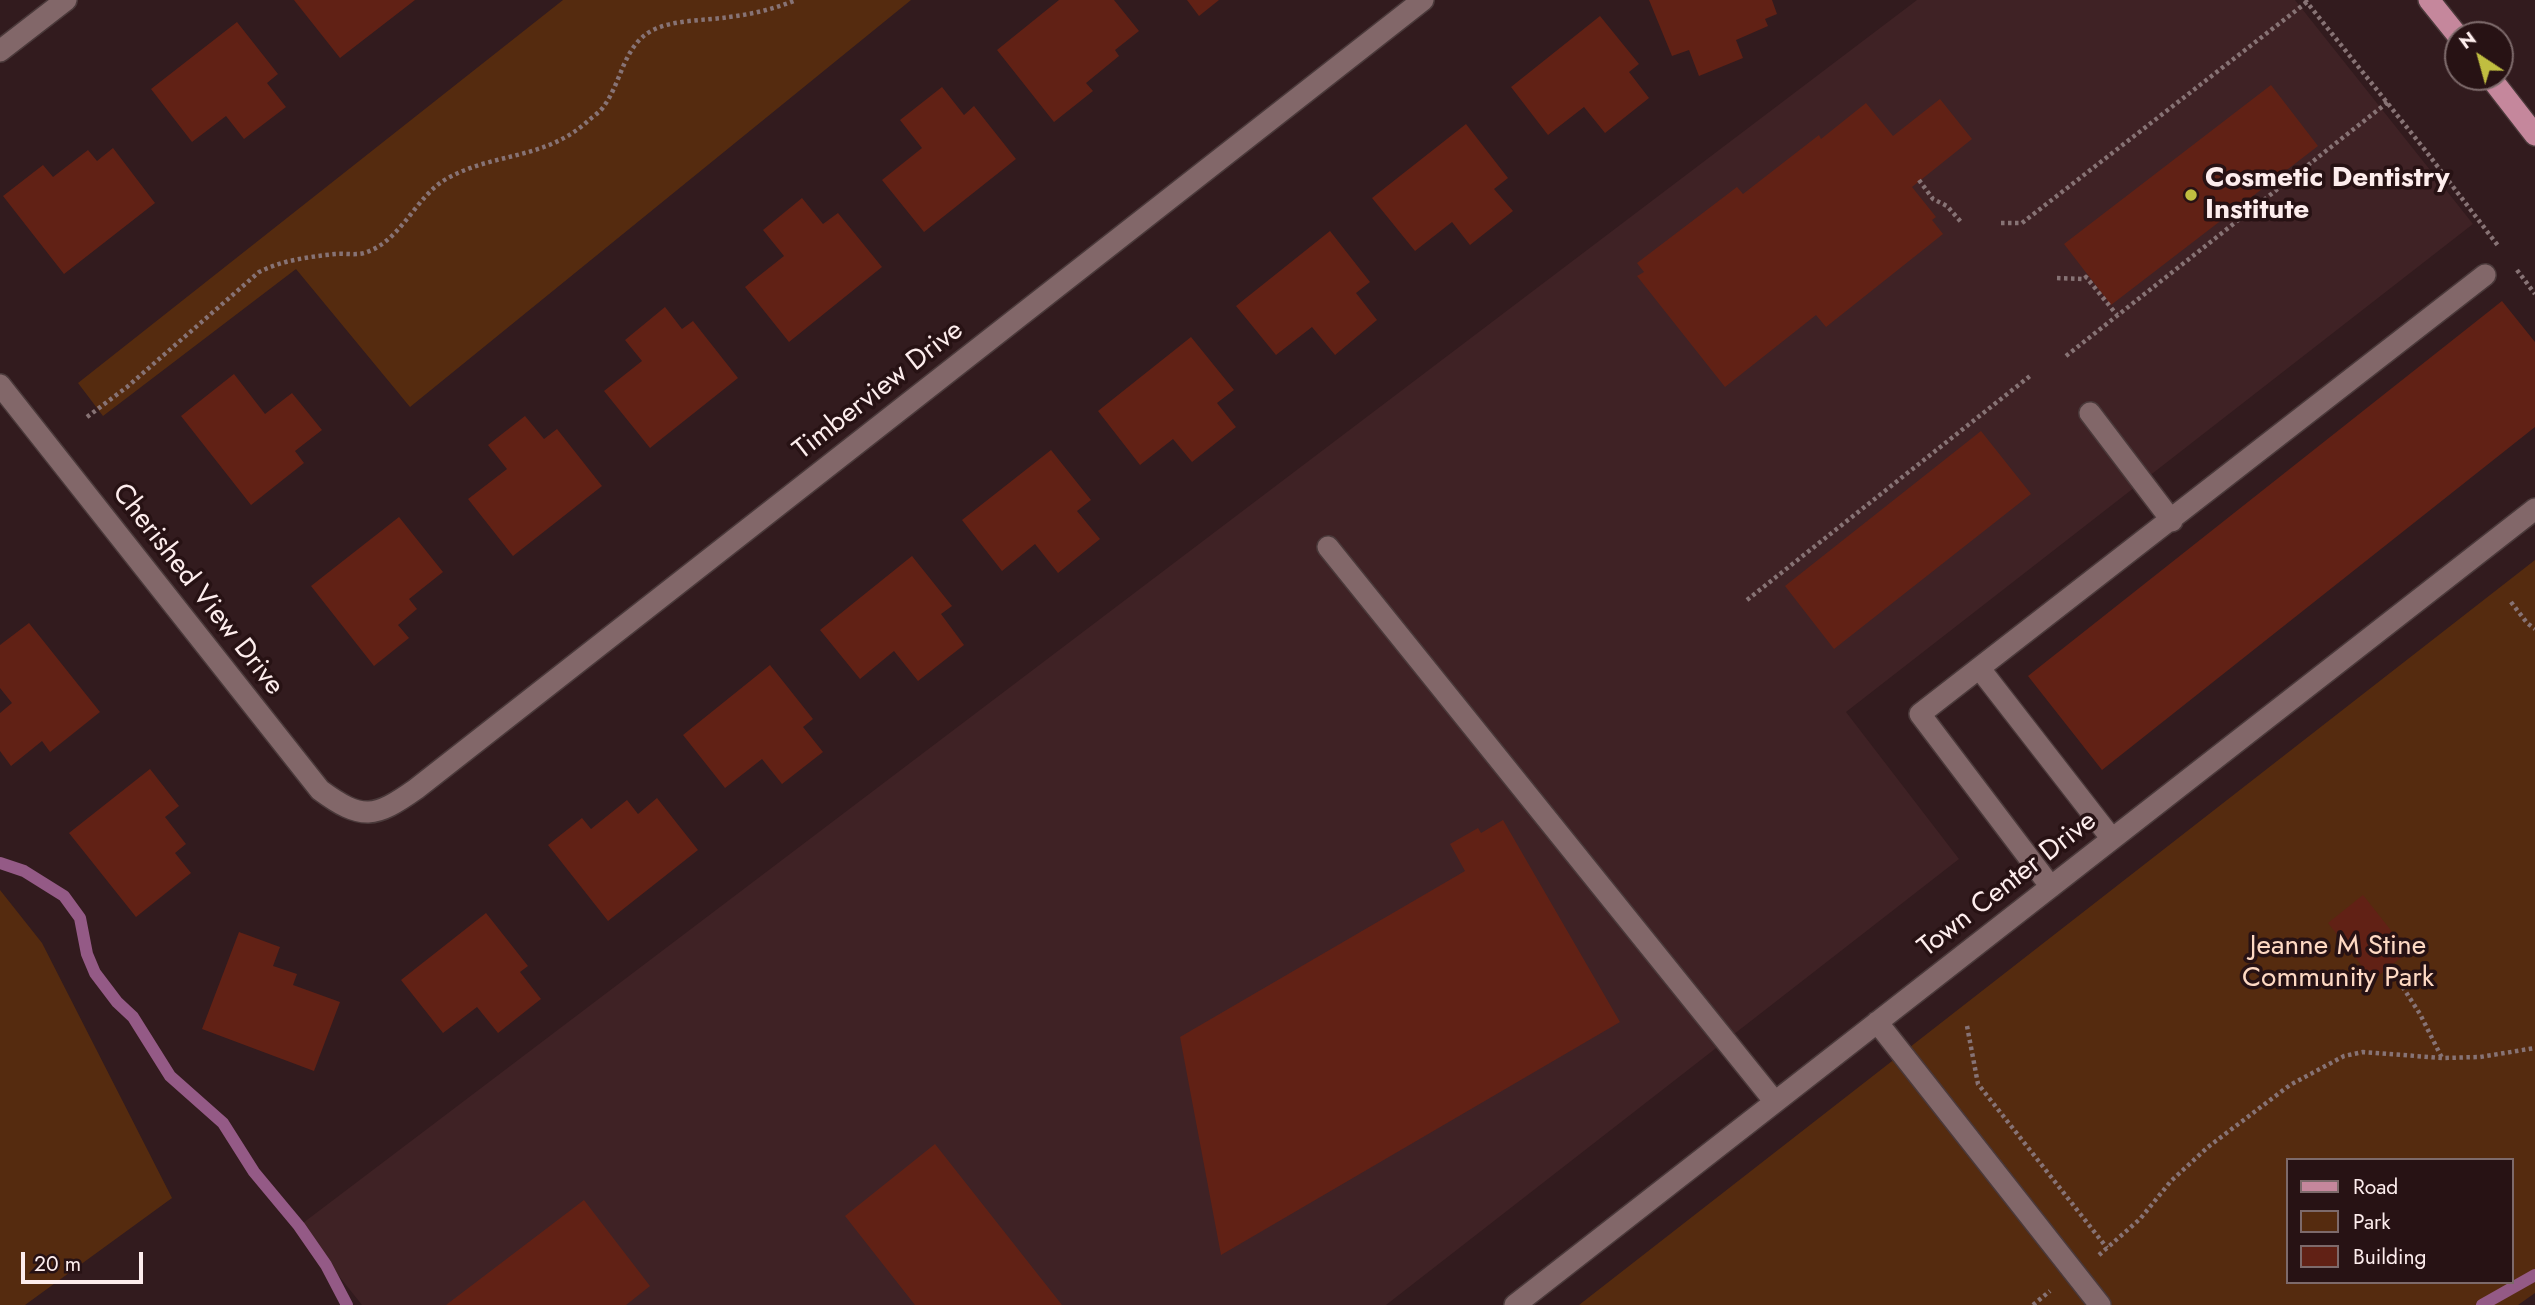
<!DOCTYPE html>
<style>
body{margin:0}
#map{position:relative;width:2535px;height:1305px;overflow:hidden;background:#321b1e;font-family:Jost,sans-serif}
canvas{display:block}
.legend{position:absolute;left:2286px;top:1158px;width:228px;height:126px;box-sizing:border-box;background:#271214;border:2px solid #7d6a6b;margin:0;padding:9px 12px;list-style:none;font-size:21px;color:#fdeded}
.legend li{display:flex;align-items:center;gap:14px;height:35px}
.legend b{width:35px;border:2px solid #7d6a6b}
.north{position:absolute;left:2444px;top:21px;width:70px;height:70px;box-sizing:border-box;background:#271214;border:2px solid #7d6a6b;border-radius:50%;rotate:324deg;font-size:19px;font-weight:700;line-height:28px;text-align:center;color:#fdeded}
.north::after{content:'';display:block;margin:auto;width:24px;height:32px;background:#c0be40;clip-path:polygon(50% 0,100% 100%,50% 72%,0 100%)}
.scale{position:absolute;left:21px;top:1252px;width:122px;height:32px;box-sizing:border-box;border:4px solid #fdeded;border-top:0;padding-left:9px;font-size:21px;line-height:24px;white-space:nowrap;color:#fdeded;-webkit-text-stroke:5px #271214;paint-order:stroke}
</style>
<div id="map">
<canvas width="2535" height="1305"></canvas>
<ul class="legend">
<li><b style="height:9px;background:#c5879c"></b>Road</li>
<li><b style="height:19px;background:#552b0f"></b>Park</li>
<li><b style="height:19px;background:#612115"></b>Building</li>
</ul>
<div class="north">N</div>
<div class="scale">20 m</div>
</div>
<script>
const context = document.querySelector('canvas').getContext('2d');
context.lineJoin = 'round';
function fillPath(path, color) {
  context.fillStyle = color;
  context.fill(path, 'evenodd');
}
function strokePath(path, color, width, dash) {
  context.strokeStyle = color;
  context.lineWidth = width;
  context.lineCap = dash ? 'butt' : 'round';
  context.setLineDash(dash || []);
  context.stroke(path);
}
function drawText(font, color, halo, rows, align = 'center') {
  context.font = font + ' Jost,sans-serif';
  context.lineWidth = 7;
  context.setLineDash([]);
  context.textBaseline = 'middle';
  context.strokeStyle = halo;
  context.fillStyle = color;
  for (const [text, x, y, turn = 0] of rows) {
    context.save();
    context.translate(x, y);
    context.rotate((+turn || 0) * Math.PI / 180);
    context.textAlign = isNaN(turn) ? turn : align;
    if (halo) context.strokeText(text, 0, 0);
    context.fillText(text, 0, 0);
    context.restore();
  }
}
fillPath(new Path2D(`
 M1917 0H2295L2473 224 1846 712 1959 859 1386 1305H362L299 1226Z`), '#3f2225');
fillPath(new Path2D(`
 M563 0H911L410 407 296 269 103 416 78 383Z
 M2535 560V1293L2518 1305H1579ZM2288 1160H2512V1282H2288Z
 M0 890 42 943 172 1198 25 1305H0Z`), '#552b0f');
strokePath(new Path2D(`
 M0 863 24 871 64 896 80 918 87 954 95 973 117 1002 133 1017 170 1076 223 1123 254 1172 299 1226 326 1265 347 1305
 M2482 1305 2535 1275`), '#945a86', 12);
fillPath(new Path2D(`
 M294 0H415L340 58Z
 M1059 0H1114L1139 31 1115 50 1119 56 1086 83 1093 91 1054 122 997 50Z
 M1187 0H1219L1199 16Z
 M1649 0H1772L1777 14 1765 19 1768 26 1736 40 1743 58 1699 76 1689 50 1672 56Z
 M1600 16 1639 64 1629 72 1649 98 1605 133 1584 107 1548 135 1511 87Z
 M237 22 278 74 267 83 286 107 244 139 226 116 192 142 151 89Z
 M2271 85 2318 146 2111 305 2064 244Z
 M942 87 964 115 974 106 1016 159 924 232 882 180 922 148 900 120Z
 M1940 99 1972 139 1912 187 1936 217 1932 220 1943 234 1826 327 1816 315 1725 387 1637 276 1644 272 1637 263 1737 187 1743 194 1819 135 1821 139 1866 103 1893 136Z
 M1466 124 1508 178 1494 189 1513 211 1470 245 1452 222 1415 251 1372 198Z
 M113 148 155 203 64 274 3 196 43 165 53 177 88 150 97 161Z
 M802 198 823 224 838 213 882 267 789 342 745 287 784 256 763 230Z
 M1330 231 1370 282 1356 293 1377 320 1335 355 1312 327 1276 355 1236 306Z
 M2502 301 2535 342V427L2102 770 2028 676Z
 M665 307 682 329 693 321 738 378 650 448 604 391 642 361 625 340Z
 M1191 337 1234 390 1217 403 1236 427 1192 462 1173 439 1140 465 1098 411Z
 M234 374 265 414 292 393 322 430 295 451 304 463 251 505 181 416Z
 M525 416 544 439 557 429 602 486 513 556 468 499 507 469 488 445Z
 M1981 431 2031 494 1834 649 1785 586Z
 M1051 450 1091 500 1077 511 1100 539 1058 573 1035 544 1002 571 962 520Z
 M399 517 443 572 409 599 417 609 398 625 409 638 374 666 311 586Z
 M912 556 952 606 941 614 964 645 918 681 894 651 860 679 820 630Z
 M29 623 100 712 50 752 42 741 11 766 0 751V713L12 703 0 688V645Z
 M770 665 813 719 803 727 823 752 782 784 762 759 725 788 683 735Z
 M150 769 179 806 165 817 186 844 175 853 191 873 136 917 69 833Z
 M657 798 698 850 608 921 548 845 582 818 591 829 627 800 638 814Z
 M1503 820 1620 1022 1221 1255 1180 1037 1465 871 1450 844 1478 828 1481 833Z
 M2363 895 2408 952 2373 980 2328 923Z
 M486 913 528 966 520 972 541 999 498 1033 477 1007 443 1033 401 980Z
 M239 932 280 947 273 966 297 974 293 985 340 1002 314 1071 202 1029Z
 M935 1144 1062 1305H915L845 1216Z
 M584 1200 650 1286 626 1305H446Z`), '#612115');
const minor = new Path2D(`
 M0 51 66 0
 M0 385 320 790C362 821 375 818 416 789L1423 0
 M2090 413 2172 521
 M1328 547 1775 1102
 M1980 669 2112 839
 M2051 887 1920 714 2485 275
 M1877 1022 2100 1305
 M1515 1305 2535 509`);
const major = new Path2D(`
 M2429 0 2458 36
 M2490 77 2535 135`);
strokePath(minor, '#4a393a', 24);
strokePath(major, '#4a393a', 24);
strokePath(new Path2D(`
 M2305 0 2425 150 2499 247
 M1919 180 1933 199 1947 206 1961 222
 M2001 223H2022L2307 2
 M2517 270 2535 294
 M2057 278 2084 279 2086 277 2117 315
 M2066 356 2388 102
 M87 417 127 387 259 272C283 260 308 257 335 254 345 253 358 256 367 252 403 239 416 195 448 178 495 152 546 160 589 120 594 116 601 111 604 106 622 81 623 47 651 31 673 19 705 21 729 17 753 14 774 9 796 0
 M1747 600 2030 376
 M2511 602 2527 623 2535 629
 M2395 975 2420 1014 2442 1058
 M1967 1026 1978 1084 2107 1248
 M2099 1255 2140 1219 2171 1181 2208 1147 2290 1085 2344 1056 2363 1052 2442 1058 2480 1057 2535 1048
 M2033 1305 2050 1291`), '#877375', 4.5, [3.5, 3.5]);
strokePath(minor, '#826769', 21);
strokePath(major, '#c5879c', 21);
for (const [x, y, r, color] of [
 [2191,195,7,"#c0be40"]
]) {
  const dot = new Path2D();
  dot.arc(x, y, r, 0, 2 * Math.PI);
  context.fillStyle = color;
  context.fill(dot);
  strokePath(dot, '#271214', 2.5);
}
drawText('bold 28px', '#fdeded', '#271214', [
 ["Cosmetic Dentistry",2205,179],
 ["Institute",2205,211]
], 'left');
drawText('28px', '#fdeded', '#271214', [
 ["Timberview Drive",879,391,-38],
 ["Cherished View Drive",197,590,52],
 ["Town Center Drive",2008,885,-38]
]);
drawText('28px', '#fed9c3', '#271214', [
 ["Jeanne M Stine",2338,947],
 ["Community Park",2338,979]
]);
</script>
